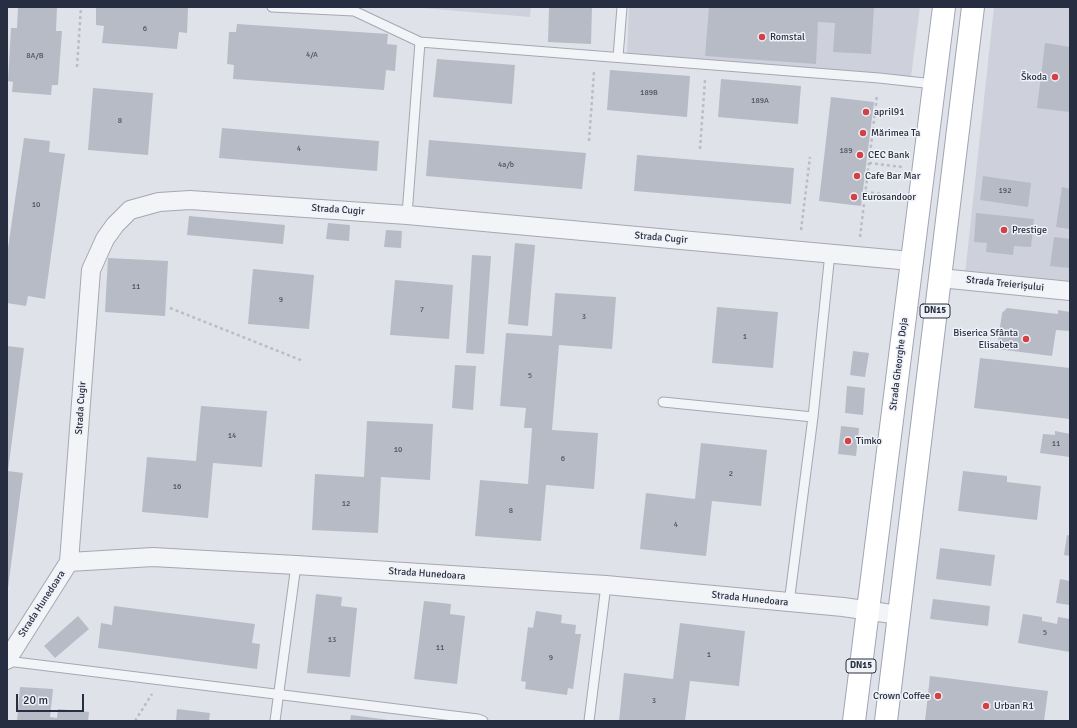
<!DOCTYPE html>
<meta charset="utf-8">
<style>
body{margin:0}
#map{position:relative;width:1077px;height:728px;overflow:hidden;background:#e0e2e9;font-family:Signika,sans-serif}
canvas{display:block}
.frame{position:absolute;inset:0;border:8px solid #282e41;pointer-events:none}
.scale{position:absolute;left:16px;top:694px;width:68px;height:18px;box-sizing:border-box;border:2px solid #282e41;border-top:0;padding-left:5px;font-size:12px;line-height:14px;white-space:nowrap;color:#282e41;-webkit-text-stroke:3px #eff2f7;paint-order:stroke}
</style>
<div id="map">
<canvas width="1077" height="728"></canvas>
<div class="frame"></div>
<div class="scale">20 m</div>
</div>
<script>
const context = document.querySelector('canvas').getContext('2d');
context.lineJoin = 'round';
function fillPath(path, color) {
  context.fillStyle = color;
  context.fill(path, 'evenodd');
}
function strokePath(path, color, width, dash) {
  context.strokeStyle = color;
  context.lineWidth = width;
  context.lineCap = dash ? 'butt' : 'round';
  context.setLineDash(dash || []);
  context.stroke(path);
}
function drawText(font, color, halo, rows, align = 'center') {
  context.font = font + ' Signika,sans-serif';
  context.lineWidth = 3;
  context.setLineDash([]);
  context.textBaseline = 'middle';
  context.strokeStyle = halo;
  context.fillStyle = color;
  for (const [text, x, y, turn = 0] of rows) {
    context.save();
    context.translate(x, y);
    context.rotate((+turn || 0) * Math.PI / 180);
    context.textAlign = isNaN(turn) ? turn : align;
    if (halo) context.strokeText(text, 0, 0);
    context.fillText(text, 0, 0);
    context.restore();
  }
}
fillPath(new Path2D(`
 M410 7H531L530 17Z
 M629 7H920L911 77 627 54Z
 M994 7H1070V286L965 274Z`), '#ced1db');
fillPath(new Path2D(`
 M18 7H57L56 31H62L58 85H52L51 95 12 92 13 82 8 81 11 28H17Z
 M96 7 188 8 187 33 179 32 177 49 102 43 104 26 96 25Z
 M549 7H592L591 44 548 42Z
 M709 7H874L871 54 833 52 835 23 818 22 816 64 705 56Z
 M237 24 388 34 387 44 397 45 395 71 386 70 384 90 233 79 234 65 227 64 229 32H236Z
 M1045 43 1070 47V112L1037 108Z
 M437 59 515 65 512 104 433 97Z
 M610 70 690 76 687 117 607 110Z
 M721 79 801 86 798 124 718 117Z
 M93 88 153 93 148 155 88 150Z
 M831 97 874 102 861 206 819 201Z
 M222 128 379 141 377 171 219 158Z
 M24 138 50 141 49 152 65 154 45 299 28 296 26 306 7 303V255Z
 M429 140 586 153 582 189 426 176Z
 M637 155 794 168 791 204 634 191Z
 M983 176 1031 183 1028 207 980 200Z
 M1062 187 1070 189V229L1056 227Z
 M976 213 1034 219 1031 247 1014 246 1013 255 986 252 987 243 974 242Z
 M189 216 285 225 283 244 187 235Z
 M328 223 350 225 349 241 326 239Z
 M386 230 402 231 401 248 384 247Z
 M1054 237 1070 239V268L1050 266Z
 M515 243 535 245 528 326 508 324Z
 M472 255 491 256 484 354 466 353Z
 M108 258 168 261 165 316 105 312Z
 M253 269 314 275 309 329 248 324Z
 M395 280 453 285 449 339 390 335Z
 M555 293 616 297 612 349 559 345 552 430 598 433 594 489 546 485 541 541 475 536 480 480 528 484 532 428H524L526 408 500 406 506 333 552 336Z
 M717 307 778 312 773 368 712 363Z
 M1007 308 1058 314V310L1070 312V331L1056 330 1052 356 997 349 1002 313Z
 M7 346 24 348 8 471 23 473 8 588Z
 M853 351 869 353 865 377 850 375Z
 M980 358 1070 368V419L974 408Z
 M455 365 476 366 473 410 452 408Z
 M847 386 865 388 863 415 845 413Z
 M201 406 267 411 262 467 213 463 208 518 142 512 147 457 196 461Z
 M367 421 433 424 430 480 381 477 378 533 312 530 315 474 364 477Z
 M841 426 859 428 856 456 838 454Z
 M1055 431 1070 434V457L1040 453 1043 434 1055 435Z
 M701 443 767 450 761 506 712 501 706 556 640 549 646 493 695 499Z
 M963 471 1007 476V482L1041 486 1037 520 958 511Z
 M1067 535 1070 536V556L1064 555Z
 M940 548 995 555 991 586 936 579Z
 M1060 579 1070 581V605L1056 603Z
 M316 594 342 597 341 606 357 608 350 677 307 673Z
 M933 599 990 606 988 626 930 619Z
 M424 601 451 604 450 614 465 616 457 684 414 679Z
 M114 606 255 624 252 643 260 644 257 669 98 648 101 623 112 625Z
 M536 611 562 615 561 623 576 625 575 634H581L573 689 568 688 567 695 525 689 526 682 521 681 528 627 533 628Z
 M1023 614 1042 617V621L1057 624 1058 617 1070 619V652L1018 643Z
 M78 616 89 629 55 658 44 646Z
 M680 623 745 631 739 686 690 681 685 721H619L624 673 673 679Z
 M930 676 1048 691 1044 721H925Z
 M20 687 53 689 50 717 57 718 58 709 89 712 88 721H17Z
 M177 709 210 713 209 721H176Z
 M351 715 389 720V721H350Z`), '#b7bbc6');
const service = new Path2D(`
 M272 7 354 11 420 42 879 78 934 84
 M618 57 622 7
 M407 215 420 42
 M663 402 813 417 830 253
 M789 603 813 417
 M7 661 478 719 483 721
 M275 721 296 565
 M589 721 606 585`);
const minor = new Path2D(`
 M940 278 1070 291
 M69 562 153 557 296 565 606 585 843 607 899 615
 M7 660 69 562 91 270 105 239 115 225 130 210 159 202 190 200 407 215 911 261`);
const primary = new Path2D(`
 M854 721 944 7
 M886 721 973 7`);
strokePath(service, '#a5a8b3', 11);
strokePath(minor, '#a5a8b3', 20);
strokePath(primary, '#9fa5b5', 24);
strokePath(new Path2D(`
 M77 67 81 7
 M873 133 906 137
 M589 141 594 72
 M700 149 705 80
 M869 163 902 167
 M865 192 899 196
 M801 230 810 157
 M860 237 877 95
 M170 308 303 361
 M135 721 152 694`), '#babdc4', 2.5, [3, 3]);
strokePath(service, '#f3f4f7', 9);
strokePath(minor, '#f3f4f7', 18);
strokePath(primary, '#fff', 22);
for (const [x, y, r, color] of [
 [762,37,4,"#d34046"],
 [1055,77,4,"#d34046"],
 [866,112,4,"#d34046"],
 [863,133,4,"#d34046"],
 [860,155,4,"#d34046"],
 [857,176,4,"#d34046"],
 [854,197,4,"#d34046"],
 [1004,230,4,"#d34046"],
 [1026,339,4,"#d34046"],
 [848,441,4,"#d34046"],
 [938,696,4,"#d34046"],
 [986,706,4,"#d34046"]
]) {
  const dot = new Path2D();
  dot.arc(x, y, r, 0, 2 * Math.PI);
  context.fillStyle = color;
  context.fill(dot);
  strokePath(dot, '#eff2f7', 1.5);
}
drawText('8px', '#4c5162', null, [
 ["6",145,29],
 ["4/A",312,55],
 ["8A/B",35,56],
 ["189B",649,93],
 ["189A",760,101],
 ["8",120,121],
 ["4",299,149],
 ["189",846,151],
 ["4a/b",506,165],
 ["192",1005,191],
 ["10",36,205],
 ["11",136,287],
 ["9",281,300],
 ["7",422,310],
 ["3",584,317],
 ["1",745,337],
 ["5",530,376],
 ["14",232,436],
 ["11",1056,444],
 ["10",398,450],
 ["6",563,459],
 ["2",731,474],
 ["16",177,487],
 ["12",346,504],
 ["8",511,511],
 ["4",676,525],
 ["5",1045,633],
 ["13",332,640],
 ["11",440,648],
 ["1",709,655],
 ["9",551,658],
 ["3",654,701]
]);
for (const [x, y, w] of [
 [935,311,30],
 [861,666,30]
]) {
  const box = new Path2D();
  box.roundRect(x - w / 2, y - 7, w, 14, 3);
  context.fillStyle = '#eff2f7';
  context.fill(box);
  strokePath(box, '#282e41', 1);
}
drawText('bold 9px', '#282e41', null, [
 ["DN15",935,311],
 ["DN15",861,666]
]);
drawText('10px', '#282e41', '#eff2f7', [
 ["Romstal",770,37],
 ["Škoda",1047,77,"right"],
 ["april91",874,112],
 ["Mărimea Ta",871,133],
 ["CEC Bank",868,155],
 ["Cafe Bar Mar",865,176],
 ["Eurosandoor",862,197],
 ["Prestige",1012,230],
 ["Biserica Sfânta",1018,333,"right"],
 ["Elisabeta",1018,345,"right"],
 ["Timko",856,441],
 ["Crown Coffee",930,696,"right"],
 ["Urban R1",994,706]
], 'left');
drawText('10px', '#282e41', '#eff2f7', [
 ["Strada Cugir",338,210,4],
 ["Strada Cugir",661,238,5],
 ["Strada Treierișului",1005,284,6],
 ["Strada Gheorghe Doja",899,364,-83],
 ["Strada Cugir",81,408,-86],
 ["Strada Hunedoara",427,574,4],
 ["Strada Hunedoara",750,599,6],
 ["Strada Hunedoara",42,604,-57]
]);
</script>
